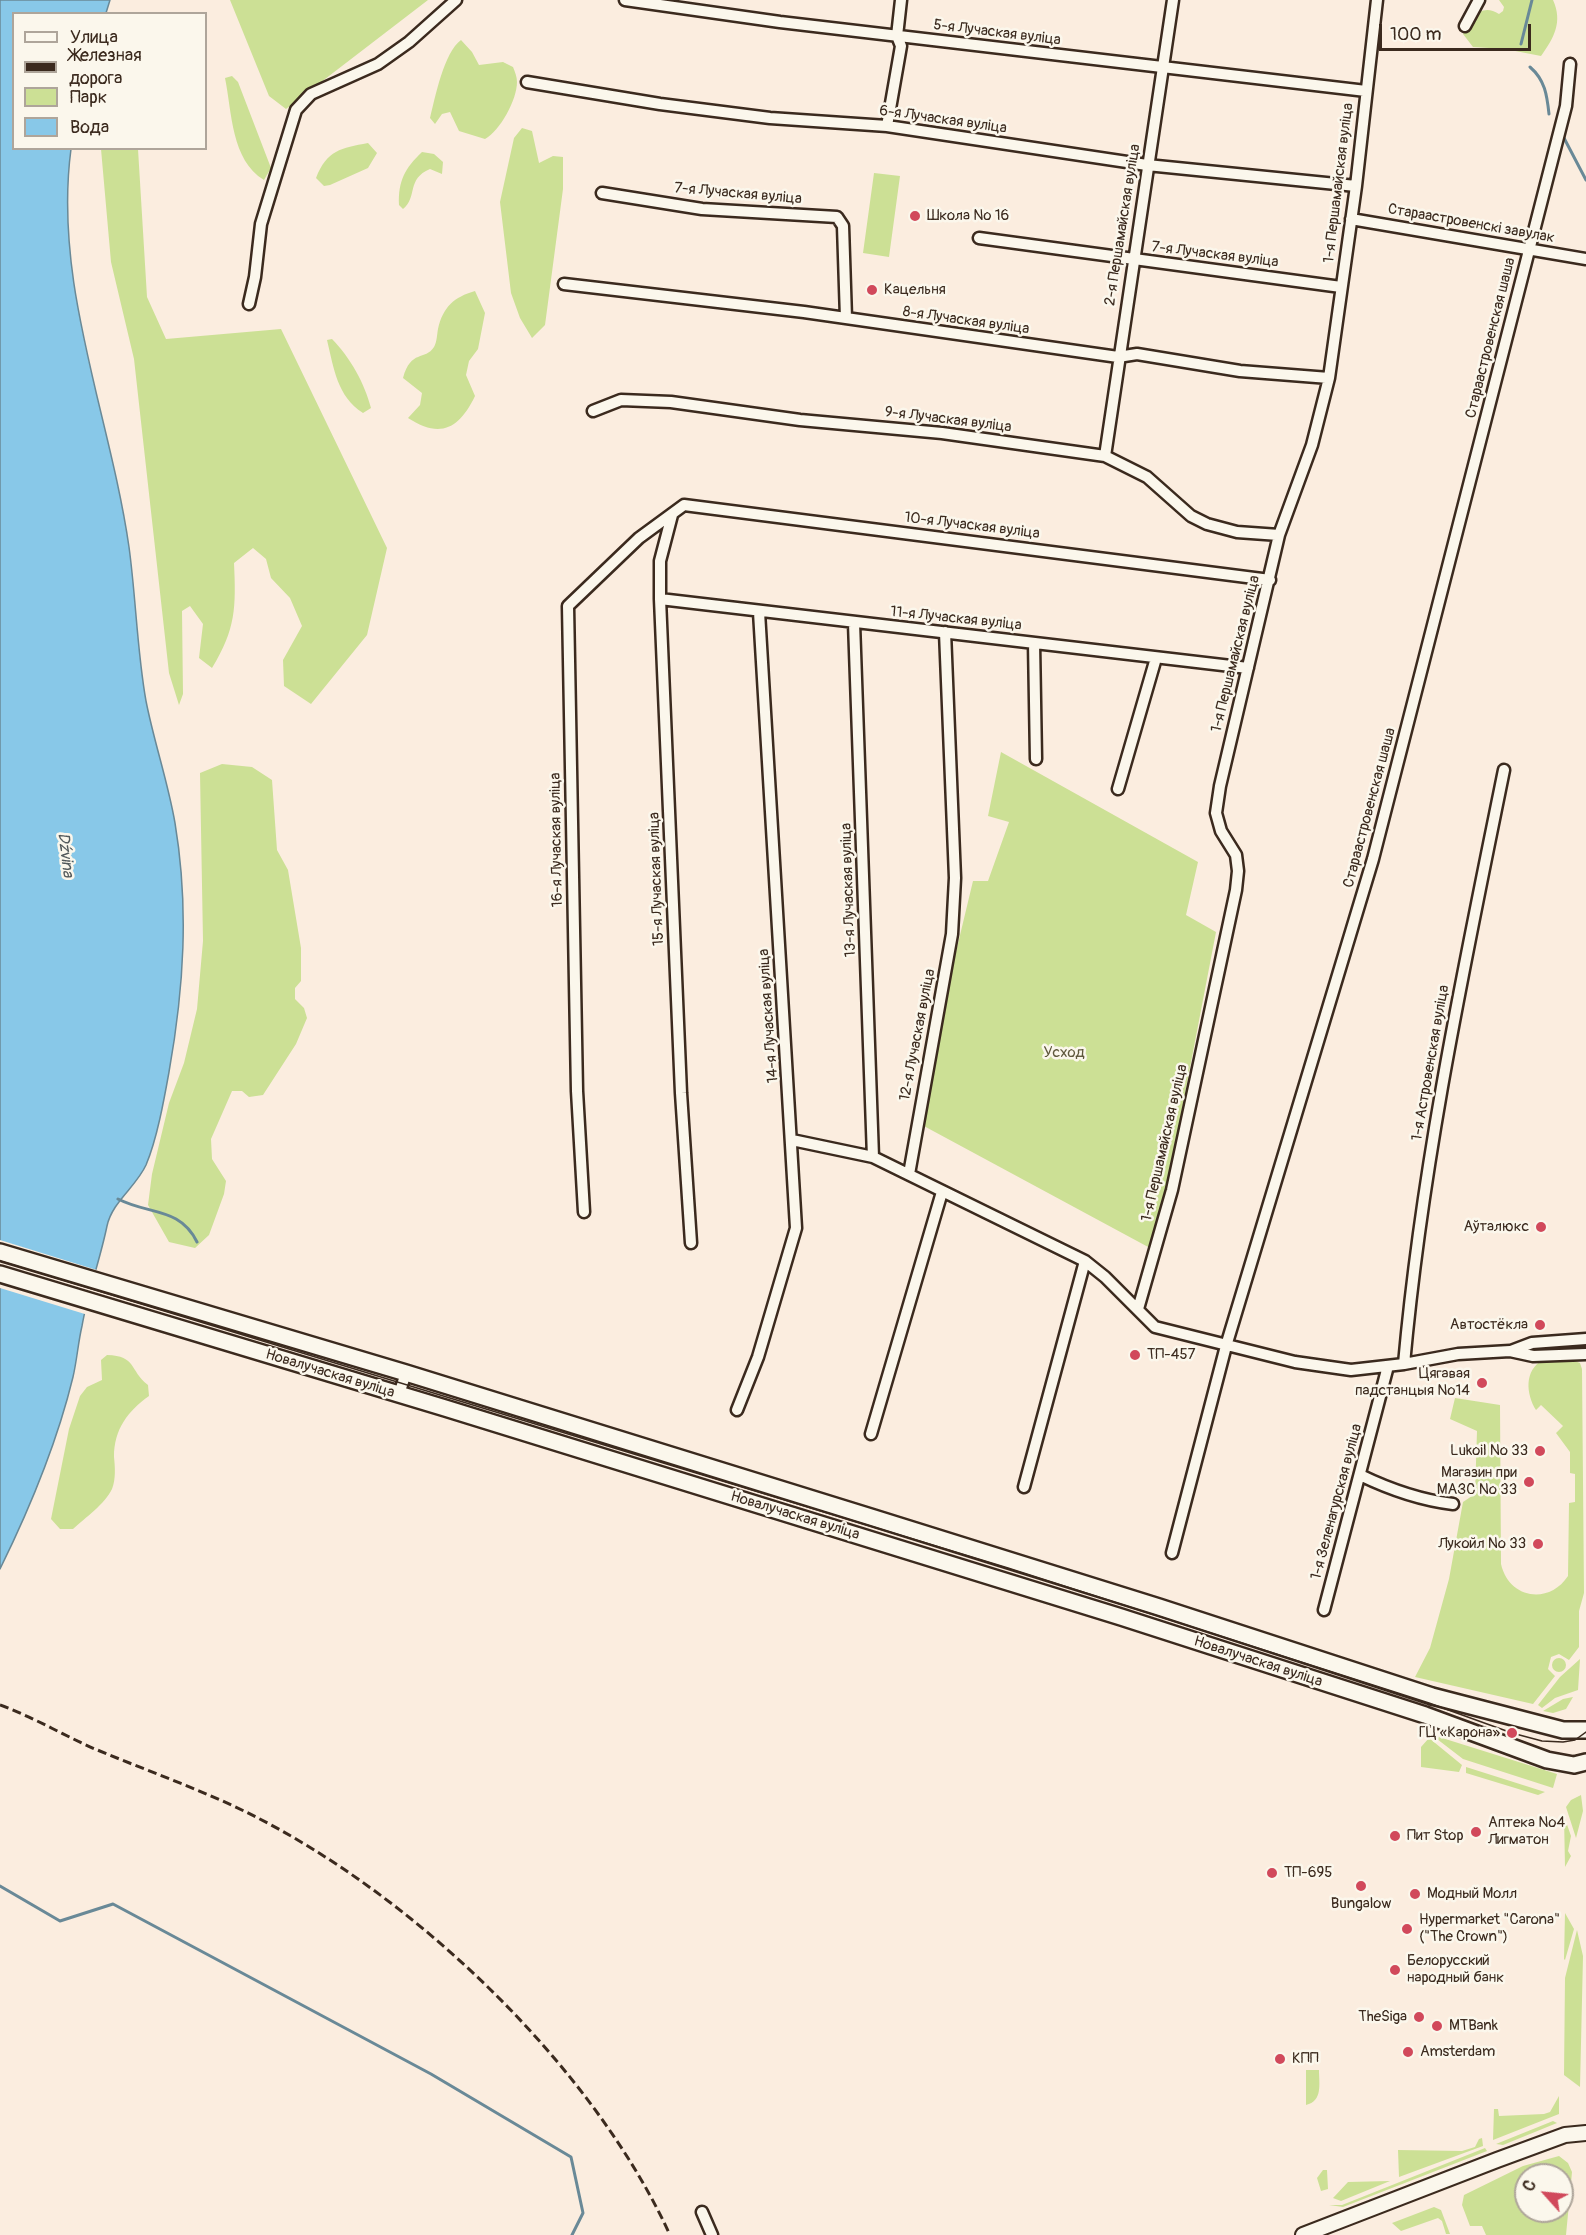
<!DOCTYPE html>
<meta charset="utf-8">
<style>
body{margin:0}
#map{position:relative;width:1586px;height:2235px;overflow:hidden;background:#fbeddf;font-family:Pangolin,sans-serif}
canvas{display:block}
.legend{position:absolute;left:12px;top:12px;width:195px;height:138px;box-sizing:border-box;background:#fbf7ec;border:2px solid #aea59a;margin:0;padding:8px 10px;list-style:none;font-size:18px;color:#3b2a1e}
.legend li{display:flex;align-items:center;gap:12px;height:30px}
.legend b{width:30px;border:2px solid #aea59a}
.north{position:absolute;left:1514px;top:2163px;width:60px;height:60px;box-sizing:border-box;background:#fbf7ec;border:2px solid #aea59a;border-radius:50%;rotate:297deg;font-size:16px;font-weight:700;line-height:24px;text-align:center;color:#3b2a1e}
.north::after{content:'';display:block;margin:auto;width:21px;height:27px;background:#d1495b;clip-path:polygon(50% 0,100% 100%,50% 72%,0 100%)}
.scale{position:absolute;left:1379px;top:24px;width:152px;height:27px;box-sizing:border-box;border:3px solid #3b2a1e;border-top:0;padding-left:8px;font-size:18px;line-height:21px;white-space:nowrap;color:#3b2a1e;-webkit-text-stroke:4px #fbf7ec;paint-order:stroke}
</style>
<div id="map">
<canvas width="1586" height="2235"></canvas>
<ul class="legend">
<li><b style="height:8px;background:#fbf7ec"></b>Улица</li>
<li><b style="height:8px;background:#3b2a1e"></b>Железная дорога</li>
<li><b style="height:16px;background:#cce095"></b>Парк</li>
<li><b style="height:16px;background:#88c8e8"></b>Вода</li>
</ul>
<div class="north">С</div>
<div class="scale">100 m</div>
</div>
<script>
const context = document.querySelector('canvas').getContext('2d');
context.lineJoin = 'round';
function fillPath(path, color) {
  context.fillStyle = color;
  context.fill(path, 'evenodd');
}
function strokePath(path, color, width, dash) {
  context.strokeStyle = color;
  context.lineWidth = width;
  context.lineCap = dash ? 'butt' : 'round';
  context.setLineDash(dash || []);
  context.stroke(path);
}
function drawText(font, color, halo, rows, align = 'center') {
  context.font = font + ' Pangolin,sans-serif';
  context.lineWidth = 5;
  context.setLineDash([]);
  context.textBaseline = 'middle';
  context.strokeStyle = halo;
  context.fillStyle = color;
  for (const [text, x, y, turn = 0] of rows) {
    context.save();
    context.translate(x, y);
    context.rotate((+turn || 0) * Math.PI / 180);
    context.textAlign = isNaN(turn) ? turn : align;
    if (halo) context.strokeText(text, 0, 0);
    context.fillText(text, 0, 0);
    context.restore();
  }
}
fillPath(new Path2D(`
 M230 0H428L286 109 269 96Z
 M1499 0H1553C1563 22 1554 38 1541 56L1505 49 1473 47 1463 34C1470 19 1481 2 1499 14L1503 11 1504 7Z
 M461 40 472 52 479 65 503 62 513 67C515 72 517 77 517 82 517 100 500 131 485 139L459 131 450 112 442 114 435 124 430 118C435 98 444 52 461 40Z
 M232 76 238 82 271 168 264 180C231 160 232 112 225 78Z
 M522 128 532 131 539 163 553 156 563 157V189L547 310 545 325 532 338 520 318 511 293 500 202 514 138Z
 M368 143 377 153 368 168 330 185 324 186 316 178C327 150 341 148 368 143Z
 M101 149H138L147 297 166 339 281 329 387 548 367 635 311 704 284 686 283 660 302 626 290 598 271 578 266 559 253 548 234 563C236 607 236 629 212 668L199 658 203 624 190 606 182 611 183 694 179 705 169 673 134 359 111 262Z
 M422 152 434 154 443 162 442 174 430 169C406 179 418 197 403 209L399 205C398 181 405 168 422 152Z
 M874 173 900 176 889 257 863 253Z
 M475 291 485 313 478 349 469 361 466 375 475 396C459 429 440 439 408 418L420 405 422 393 403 378C411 349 425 361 434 347 437 342 437 334 438 329 443 307 454 297 475 291Z
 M332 339C350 357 365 384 371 408L363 413C337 396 334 369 327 340Z
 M1001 752 1198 862 1186 915 1216 932 1169 1177 1150 1248 922 1125 949 981 973 881H988L1009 822 988 816Z
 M222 764 252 767 272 780 277 850 288 870 301 948V981L295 988V999L304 1008 307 1018 296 1044 263 1095 249 1097 242 1091H232L211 1139 212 1159 226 1181 224 1194 209 1235 195 1248 169 1242 148 1205 152 1174 169 1103 184 1063 197 1009 203 941 200 773Z
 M107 1355C137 1356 129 1370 148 1385L149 1396C128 1411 114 1429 114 1457 115 1467 116 1479 112 1489 105 1504 85 1518 73 1529H60L51 1519 69 1429 80 1396 87 1387 102 1380 101 1360Z
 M1543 1360H1572L1580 1363 1582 1369 1584 1593 1579 1611V1647L1569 1660 1559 1654 1551 1657 1548 1669 1555 1676 1533 1704 1415 1677 1430 1648 1449 1579 1463 1502 1475 1494 1477 1431 1450 1419 1455 1398 1500 1405 1501 1564C1509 1599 1549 1605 1568 1576L1569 1503 1575 1502V1474L1570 1473V1452L1556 1433 1563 1426 1541 1405 1536 1410C1526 1394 1524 1370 1543 1360Z
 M1552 1665a7 7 0 1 1 14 0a7 7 0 1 1-14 0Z
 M1580 1659 1578 1690 1555 1698 1542 1708 1538 1705 1560 1677Z
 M1573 1697 1566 1709 1553 1713 1543 1711 1563 1699Z
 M1439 1737 1557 1774 1553 1788 1463 1759 1437 1739Z
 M1429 1738 1462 1765 1459 1772 1421 1767V1747Z
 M1466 1767 1545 1792 1538 1795 1466 1773Z
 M1581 1795 1583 1811 1576 1838 1566 1807 1571 1800Z
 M1564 1816 1571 1836 1568 1851 1571 1856 1565 1867Z
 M1565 1913 1574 1929 1565 1960 1564 1959Z
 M1577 1930 1583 1956 1580 2087 1564 2075 1565 1978Z
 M1306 2070H1319C1319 2084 1323 2101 1306 2105Z
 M1559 2096V2114L1493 2140 1494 2109H1498L1499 2116 1544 2114 1550 2112Z
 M1553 2121 1557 2123 1503 2145 1496 2144Z
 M1482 2138 1483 2146 1399 2177 1398 2150 1462 2151 1475 2147 1479 2139Z
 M1485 2148 1487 2151 1343 2207 1329 2205H1342Z
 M1559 2156 1568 2163 1572 2172 1566 2235H1486L1482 2226H1470L1462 2205 1464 2195 1523 2166ZM1526 2175H1562V2211H1526Z
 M1323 2170H1327L1328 2189 1321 2191 1317 2178Z
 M1390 2181 1341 2201 1333 2198 1348 2182Z
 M1434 2207 1441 2210 1450 2234H1446L1442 2221 1438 2218 1401 2231 1392 2223Z`), '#cce095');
const water = new Path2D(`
 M0 0H110L106 13 14 14V148L71 149C53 284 110 415 129 547 136 598 137 651 146 701 154 742 168 782 175 823 189 907 184 988 169 1072 164 1100 157 1139 146 1165 136 1187 112 1202 107 1226 100 1260 88 1292 82 1326 78 1343 77 1360 73 1377 57 1443 30 1508 0 1569Z`);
fillPath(water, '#88c8e8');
strokePath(water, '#698997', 1.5);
fillPath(new Path2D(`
 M0 1240 100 1271 88 1315 0 1288Z`), '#fbeddf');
strokePath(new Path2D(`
 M1521 44 1532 0
 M1530 67C1545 80 1547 95 1549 114
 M1564 138 1586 180
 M118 1199C149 1215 180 1207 197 1242
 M0 1886 60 1921 113 1904 431 2074 571 2157 583 2213 572 2235`), '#698997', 3);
const minor = new Path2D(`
 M625 0 780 22 1366 91
 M1465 26 1479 0
 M527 82 660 104 770 118 887 126 1147 165 1356 186
 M887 126 901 46 897 36 901 0
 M602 193 702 209 837 217 843 226 846 318
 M1351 219 1586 259
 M979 238 1341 287
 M564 284 804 312 1118 357 1137 354 1240 371 1329 378
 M249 304 255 277 261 224 296 110 311 94 378 64 409 42 456 0
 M593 411 621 400 671 402 800 420 942 433 1105 456 1147 477 1191 516 1207 524 1237 532 1279 535
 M1105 456 1173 0
 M672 515 660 561V599L681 1093 691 1243
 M660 599 1248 668
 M854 623 873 1157
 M1034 643 1036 759
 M1118 789 1156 658
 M792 1140 873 1157 1085 1261 1105 1277 1155 1327 1295 1362 1351 1370 1404 1364 1458 1354 1510 1351 1533 1356 1586 1354
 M909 1174 952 934 955 878 945 632
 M584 1212 577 1091 568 606 639 538 684 505 1270 580
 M1138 1309 1172 1190 1236 890 1238 871 1236 855 1221 831 1216 813 1220 786 1279 535 1312 445 1329 378 1356 186 1377 0
 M1511 1351 1532 1343 1586 1339
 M1404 1364C1422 1164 1464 967 1504 770
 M399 1394 406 1373
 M737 1410 758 1357 796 1228 759 612
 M871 1434 942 1192
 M1360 1475C1391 1490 1419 1500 1453 1504
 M1024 1487 1085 1261
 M1172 1553 1226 1346 1373 859 1566 106 1570 64
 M1324 1610 1388 1366
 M702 2212 712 2235`);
const tertiary = new Path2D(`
 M1303 2235 1497 2160 1565 2135 1586 2133`);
const secondary = new Path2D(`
 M0 1252 406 1373 874 1518 1159 1607 1432 1696 1563 1730H1586
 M0 1274 445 1408 1121 1617 1425 1715 1547 1760 1574 1765 1586 1762`);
strokePath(minor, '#3b2a1e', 15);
strokePath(tertiary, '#3b2a1e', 18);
strokePath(secondary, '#3b2a1e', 20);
strokePath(minor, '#fbf7ec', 10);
strokePath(tertiary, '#fbf7ec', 14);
strokePath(secondary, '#fbf7ec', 15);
strokePath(new Path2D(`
 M0 1261 1008 1568 1429 1703 1512 1733 1542 1741 1563 1742 1575 1740 1586 1732`), '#3b2a1e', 1.5);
strokePath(new Path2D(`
 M0 1705C33 1717 63 1735 95 1749 145 1770 197 1788 246 1812 413 1894 592 2065 670 2235`), '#3b2a1e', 3, [9, 4.5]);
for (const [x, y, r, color] of [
 [915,216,6,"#d1495b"],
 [872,290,6,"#d1495b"],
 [1541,1227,6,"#d1495b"],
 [1540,1325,6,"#d1495b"],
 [1135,1355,6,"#d1495b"],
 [1482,1383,6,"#d1495b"],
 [1540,1451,6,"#d1495b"],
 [1529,1482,6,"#d1495b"],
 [1538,1544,6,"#d1495b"],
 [1512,1733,6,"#d1495b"],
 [1476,1832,6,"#d1495b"],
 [1395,1836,6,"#d1495b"],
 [1272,1873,6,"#d1495b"],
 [1361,1886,6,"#d1495b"],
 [1415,1894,6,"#d1495b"],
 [1407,1929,6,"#d1495b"],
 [1395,1970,6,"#d1495b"],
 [1419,2017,6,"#d1495b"],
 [1437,2026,6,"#d1495b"],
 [1408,2052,6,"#d1495b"],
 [1280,2059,6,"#d1495b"]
]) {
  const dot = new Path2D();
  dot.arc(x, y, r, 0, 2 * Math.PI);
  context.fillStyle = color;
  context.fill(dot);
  strokePath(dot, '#fbf7ec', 2);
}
drawText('15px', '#3b2a1e', '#fbf7ec', [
 ["5-я Лучаская вуліца",997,33,7],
 ["6-я Лучаская вуліца",943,120,8],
 ["1-я Першамайская вуліца",1339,183,-83],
 ["7-я Лучаская вуліца",738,194,5],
 ["Стараастровенскі завулак",1471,224,10],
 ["2-я Першамайская вуліца",1123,225,-81],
 ["7-я Лучаская вуліца",1215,255,7],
 ["8-я Лучаская вуліца",966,321,8],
 ["Стараастровенская шаша",1491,338,-76],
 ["9-я Лучаская вуліца",948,420,7],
 ["10-я Лучаская вуліца",972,526,7],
 ["11-я Лучаская вуліца",956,619,6],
 ["1-я Першамайская вуліца",1236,654,-76],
 ["Стараастровенская шаша",1370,808,-75],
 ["16-я Лучаская вуліца",557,840,-91],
 ["15-я Лучаская вуліца",657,879,-92],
 ["13-я Лучаская вуліца",849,890,-92],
 ["14-я Лучаская вуліца",769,1016,-94],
 ["12-я Лучаская вуліца",918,1035,-79],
 ["1-я Астровенская вуліца",1431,1063,-80],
 ["1-я Першамайская вуліца",1165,1143,-77],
 ["Новалучаская вуліца",330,1374,17],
 ["1-я Зеленагурская вуліца",1337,1502,-75],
 ["Новалучаская вуліца",795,1516,17],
 ["Новалучаская вуліца",1258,1662,18]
]);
drawText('15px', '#3b2a1e', '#fbf7ec', [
 ["Школа № 16",927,216],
 ["Кацельня",884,290],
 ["Аўталюкс",1529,1227,"right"],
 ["Автостёкла",1528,1325,"right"],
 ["ТП-457",1147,1355],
 ["Цягавая",1470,1374,"right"],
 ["падстанцыя №14",1470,1391,"right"],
 ["Lukoil № 33",1528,1451,"right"],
 ["Магазин при",1517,1473,"right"],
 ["МАЗС № 33",1517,1490,"right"],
 ["Лукойл № 33",1526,1544,"right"],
 ["ГЦ «Карона»",1500,1733,"right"],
 ["Аптека №4",1488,1823],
 ["Лигматон",1488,1840],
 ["Пит Stop",1407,1836],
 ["ТП-695",1284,1873],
 ["Модный Молл",1427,1894],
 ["Bungalow",1361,1904,"center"],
 ["Hypermarket \"Carona\"",1419,1920],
 ["(\"The Crown\")",1419,1937],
 ["Белорусский",1407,1961],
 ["народный банк",1407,1978],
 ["TheSiga",1407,2017,"right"],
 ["MTBank",1449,2026],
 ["Amsterdam",1420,2052],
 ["КПП",1292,2059]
], 'left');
drawText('15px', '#5f583c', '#fbf7ec', [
 ["Усход",1064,1053]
]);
drawText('italic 16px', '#52595b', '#fbf7ec', [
 ["Dźvina",65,855,83]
]);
</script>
